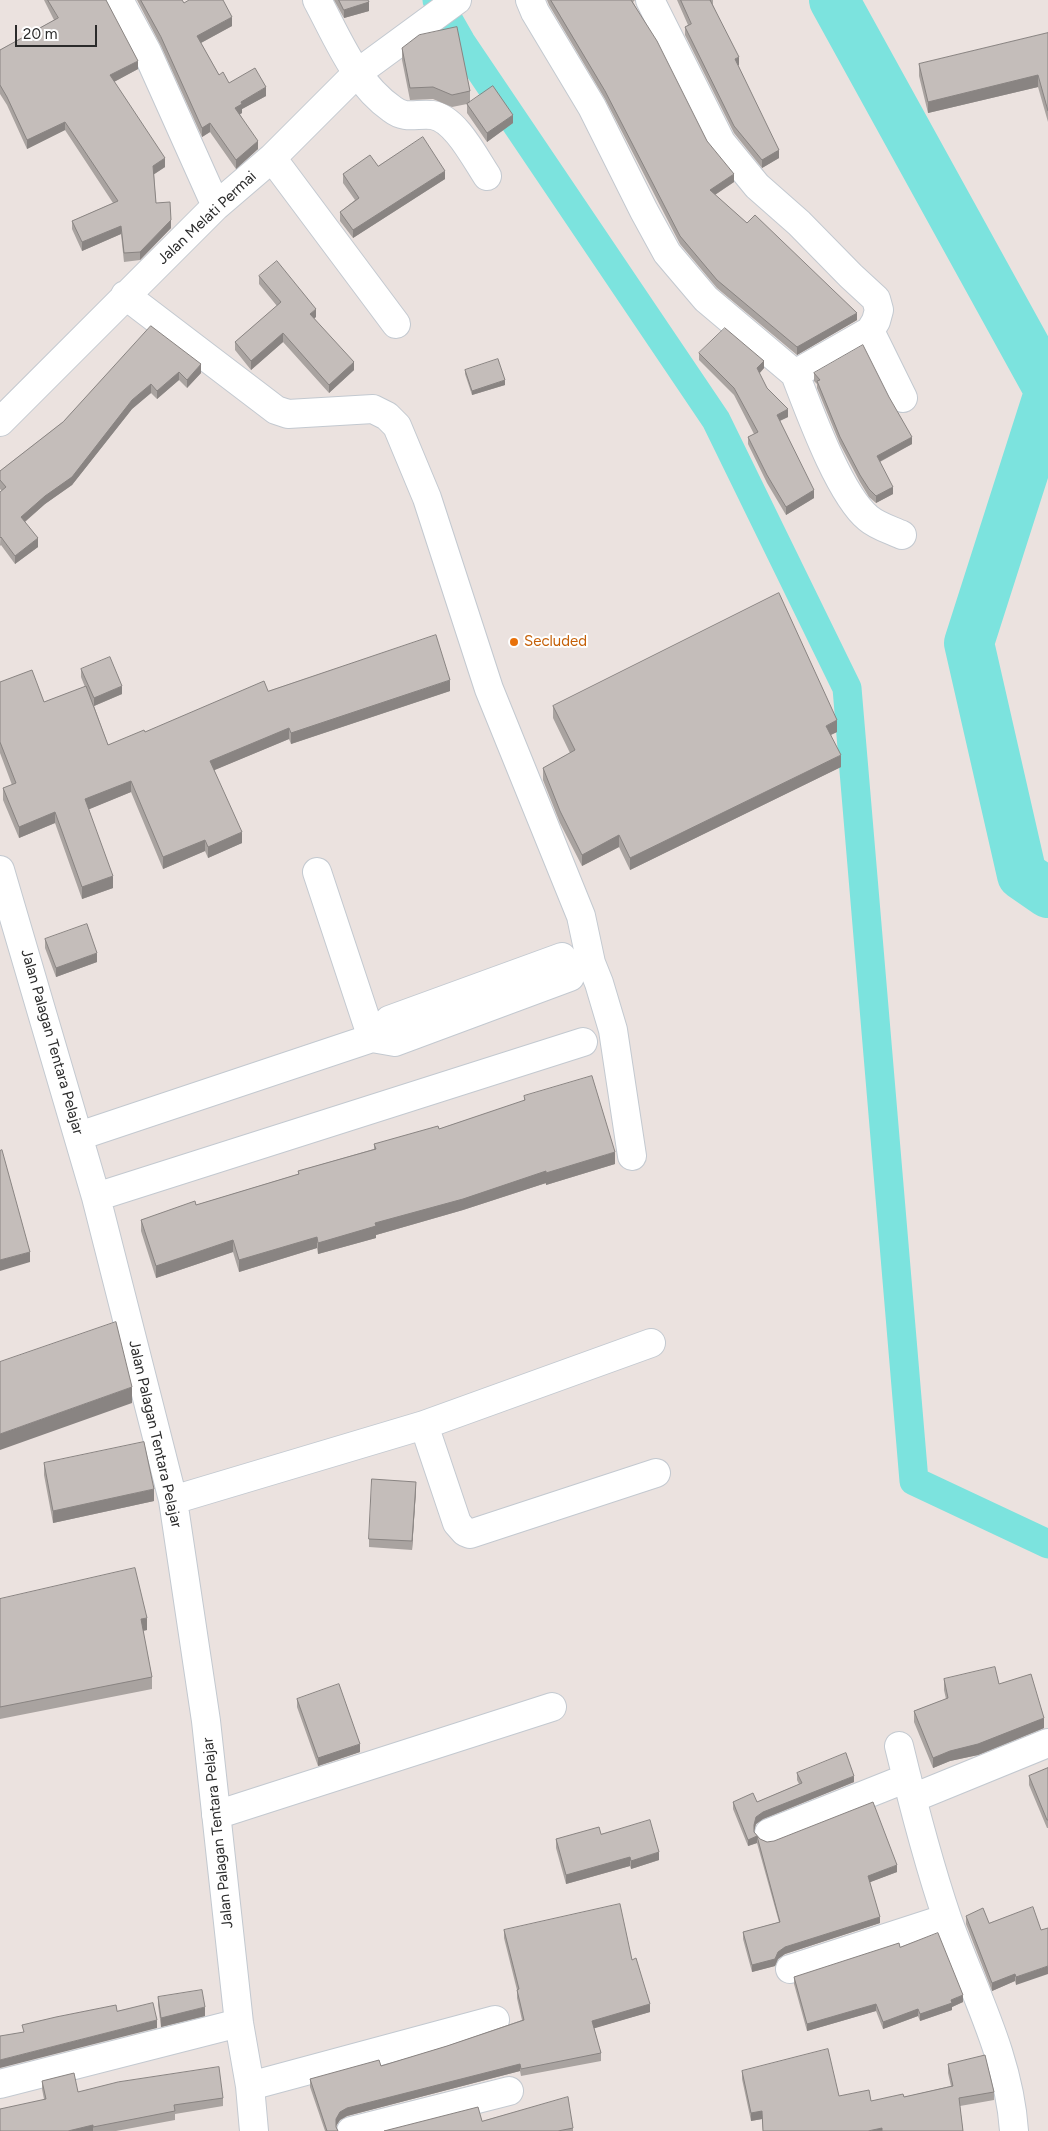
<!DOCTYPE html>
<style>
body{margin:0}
#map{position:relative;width:1048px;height:2131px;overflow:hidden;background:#ebe2df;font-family:Figtree,sans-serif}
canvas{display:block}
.scale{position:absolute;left:15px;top:25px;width:82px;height:22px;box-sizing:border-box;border:2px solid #2b2b2b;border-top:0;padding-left:6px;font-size:15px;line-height:18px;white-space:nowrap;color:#2b2b2b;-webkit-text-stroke:4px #fff;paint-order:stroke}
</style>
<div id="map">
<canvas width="1048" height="2131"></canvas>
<div class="scale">20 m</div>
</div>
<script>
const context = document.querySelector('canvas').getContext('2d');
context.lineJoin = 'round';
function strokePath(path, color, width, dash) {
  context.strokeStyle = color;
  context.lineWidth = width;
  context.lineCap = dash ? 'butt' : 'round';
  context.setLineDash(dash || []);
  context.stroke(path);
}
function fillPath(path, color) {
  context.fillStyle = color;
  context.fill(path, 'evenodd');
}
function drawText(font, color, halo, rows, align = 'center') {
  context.font = font + ' Figtree,sans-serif';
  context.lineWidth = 4;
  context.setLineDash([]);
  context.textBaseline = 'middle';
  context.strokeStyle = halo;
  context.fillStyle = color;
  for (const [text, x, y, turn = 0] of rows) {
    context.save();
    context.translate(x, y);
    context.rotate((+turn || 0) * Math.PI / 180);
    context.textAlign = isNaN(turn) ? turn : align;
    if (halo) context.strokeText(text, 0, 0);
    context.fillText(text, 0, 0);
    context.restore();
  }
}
strokePath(new Path2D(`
 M437 0 461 42 716 420 847 688 914 1481 1048 1544`), '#7ce3de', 29);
strokePath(new Path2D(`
 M834 0 1048 388
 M1048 396 969 643 1022 875 1048 893`), '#7ce3de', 50);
const minor = new Path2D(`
 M119 0 147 52 216 206
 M317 0C338 39 355 83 392 109 406 120 417 113 432 115 455 118 475 158 487 176
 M530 0 535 12 592 107 644 211 667 253 706 299 795 374 870 331 876 321 879 310 876 299 851 276 799 223 757 186 721 142 650 0
 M272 158 396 324
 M125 295 276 410 288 414 373 409 387 416 397 426 427 498 489 689 581 916 591 963 599 983 613 1030 632 1156
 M870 331 903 398
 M795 374C809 410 839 494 868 518 877 526 891 530 902 535
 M0 422 216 206 272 158 356 74 457 0
 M0 870 96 1197 173 1500 206 1721 239 2023 250 2086 254 2131
 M79 1136 372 1038 395 1042 570 977 562 957 389 1020 372 1038 317 872
 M96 1197 583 1042
 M424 1425 457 1523 465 1532 470 1534 656 1473
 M173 1500 424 1425 651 1343
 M899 1746C913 1804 928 1862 947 1918 972 1989 1009 2055 1014 2131
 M913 1798 1048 1743
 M216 1815 552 1707
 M769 1833 907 1778
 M790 1969 947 1918
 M0 2084 239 2023
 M250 2086 495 2020
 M351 2131 509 2091`);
strokePath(minor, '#c3c9d0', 30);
strokePath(minor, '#fff', 28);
fillPath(new Path2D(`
 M44 0H106L138 69 114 82 165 167 154 174 156 203 171 228 140 260 124 262 121 234 82 251 72 229V221L113 203 65 130 27 149 7 105 0 94V50L54 20Z
 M137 0H182L184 3 232 26 201 43 219 75 229 83 266 96 242 109V113L240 114 258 149 236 169 210 132 202 137 161 46Z
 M334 0H368L369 11 344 18Z
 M547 0H635L633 2 707 141 734 182 715 195 857 320 797 355 717 288 680 244 605 99 549 5Z
 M677 0H713V5L739 65H738L779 158 762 168 734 133 685 35V27L688 25Z
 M1048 33V122L1038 87 928 113 919 76V64Z
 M402 48 470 91V102L513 123 487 142 467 113V104L452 107 433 99 410 100 402 60Z
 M343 174 445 179 353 238 340 221V212L355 200 343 183Z
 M259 276 316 317 314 318 354 370 329 393 283 342 251 370 235 350V342L277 306 259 284Z
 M151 326 201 373 187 388 179 380 157 399 151 393 132 409 72 485 45 504 25 522 38 547 15 564 1 545 0 546 2 491 0 489V471L63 422Z
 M699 353 764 368 759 374 767 388 788 417 780 421 814 498 786 515 767 483 748 444V437L754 434 734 395 699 360Z
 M465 370 505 385 472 395 465 374Z
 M814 373 912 444 880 462 893 494 876 503 869 497 860 482 840 444 817 388V384L814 381Z
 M81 669 122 694 94 706 108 745 145 732 268 691H450L291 744 289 739 214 770 242 843 208 858 205 851 163 869 131 792 89 809 113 888 82 899 55 823 19 838 3 800V788L12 785 0 753V682L44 702 85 687 81 677Z
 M553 706 837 732 831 735 841 767 630 870 619 847 582 866 560 823 543 780V768L570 753 553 718Z
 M45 939 97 962 56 977 45 948Z
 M524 1096 615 1164 546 1185V1183L463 1210 376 1235V1238L318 1254 317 1248 239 1272 233 1252 156 1278 141 1231V1220L196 1205 298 1174V1171L374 1149V1144L439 1129 524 1101Z
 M44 1463 154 1501 53 1523 44 1475Z
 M416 1490 412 1550 369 1547V1539Z
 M0 1599 147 1630 143 1631 152 1677V1689L0 1719Z
 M944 1679 999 1684 1044 1728 978 1755 950 1761 933 1768 914 1722V1711L946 1699 944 1690Z
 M297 1699 360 1752 318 1766 297 1707Z
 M1048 1768V1828H1047L1029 1785V1776Z
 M797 1773 854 1782 763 1819 756 1824 754 1830V1832L760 1839 767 1842 897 1872 870 1882 880 1923 785 1954 778 1959 775 1966 752 1972 743 1939V1932L779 1922 757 1843 748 1846 733 1809V1802H757L799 1784 797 1780Z
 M601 1834 659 1860 631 1869 630 1866 566 1884 556 1848V1839Z
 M966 1916 989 1923 1041 1930 1016 1985 1015 1981 992 1991 966 1924Z
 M504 1930 632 1960 650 2012 594 2028 601 2053V2061L521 2076 520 2071 347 2116 340 2120 336 2126 338 2131H325L310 2087V2079L381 2066 447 2046 522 2020 517 1998V1990L504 1938Z
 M900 1947 963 2002 952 2007V2010L920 2021 918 2016 883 2029 876 2011 807 2031 794 1984V1977Z
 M158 1997 205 2016 161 2027 158 2005Z
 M948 2064 994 2092V2100L960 2106 963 2131H763L762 2119 751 2121 742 2079V2071L839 2096 871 2101 904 2097 951 2086 948 2073Z
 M42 2081 78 2092 223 2098V2106L175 2114V2120L116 2131H0L44 2099 42 2089Z
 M482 2121 573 2128V2131H384Z`), '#a9a3a0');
fillPath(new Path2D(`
 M369 2V11L344 18V10Z
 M232 17V26L197 45V36Z
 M739 57V65L735 67V59Z
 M138 61V69L110 84V75Z
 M1038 75V87L928 113V102Z
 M266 87V96L242 109V113L235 117V108L241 102Z
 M513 115V123L487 142V133Z
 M65 122V130L27 149V140Z
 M210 123V132L202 137V128Z
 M258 141V149L236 169V160Z
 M779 150V158L762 168V160Z
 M165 158V167L153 175V166Z
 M445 171V179L353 238V230Z
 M734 174V182L710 198V190Z
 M171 220V228L140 260V252Z
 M121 226V234L82 251V242Z
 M316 309V317L310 322V314Z
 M857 313V320L797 355V347Z
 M283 333V342L251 370V361Z
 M764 361V368L757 376V368Z
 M354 362V370L329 393V385Z
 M201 364V373L187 388V380Z
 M179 372V380L157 399V391Z
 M505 380V385L472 395V391Z
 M151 384V393L132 409 72 485 45 504 21 525V517L132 400Z
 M788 409V417L777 422V415Z
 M912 437V444L877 463V456Z
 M893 487V494L876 503V496Z
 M814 490V498L786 515V507Z
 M38 538V547L15 564V556Z
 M450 680V691L291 744V733Z
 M122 686V694L94 706V698Z
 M837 720V732L826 737V726Z
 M289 728V739L210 772V761Z
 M841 755V767L630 870V858Z
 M131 781V792L85 811V799Z
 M55 812V823L19 838V827Z
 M242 832V843L208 858V847Z
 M619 835V847L582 866V855Z
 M205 840V851L163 869V857Z
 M113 876V888L82 899V887Z
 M97 953V962L56 977V968Z
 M615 1152V1164L546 1185V1173Z
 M546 1171V1183L463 1210 376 1235V1238L318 1254V1243L375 1223Z
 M317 1237V1248L239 1272V1260Z
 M233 1240V1252L156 1278V1266Z
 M30 1252V1262L0 1271V1260Z
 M132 1387V1403L0 1450V1434Z
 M416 1482V1490L412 1550V1541Z
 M154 1489V1501L53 1523V1511Z
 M147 1618V1630L141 1631V1619Z
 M1044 1718V1728L978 1755 950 1761 933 1768V1758L950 1751Z
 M360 1744V1752L318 1766V1758Z
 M854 1776V1782L763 1819 756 1824 754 1831V1825L756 1817 763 1812Z
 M757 1836V1843L748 1846V1840Z
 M659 1852V1860L631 1869V1861Z
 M630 1857V1866L566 1884V1875Z
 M897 1865V1872L868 1883V1876Z
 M880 1917V1923L785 1954 778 1959 775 1966 752 1972V1965L778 1952 785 1947Z
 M1048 1966V1974L1016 1985V1977Z
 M1015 1974V1981L992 1991V1983Z
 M963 1995V2002L952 2007V2010L920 2021V2014Z
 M650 2004V2012L592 2029V2021Z
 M876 2004V2011L807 2031V2024Z
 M205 2007V2016L161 2027V2018Z
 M918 2009V2016L883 2029V2022Z
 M157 2020V2028L0 2068V2060Z
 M520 2064V2071L347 2116 340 2120 336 2126V2119L340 2112 347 2108Z
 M762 2111V2119L751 2121V2113Z
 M93 2125V2131H68Z
 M882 2128V2131H868Z`), '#898482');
const building = new Path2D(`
 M48 0H106L138 61 110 75 165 158 153 166 156 203 170 202 171 220 140 252 124 253 121 226 82 242 72 221 118 201 65 122 27 140 7 97 0 85V50L58 18Z
 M141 0H182L184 3 189 0H223L232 17 197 36 219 75 223 72 229 83 255 68 266 87 241 102 242 104 235 108 258 141 236 160 210 123 202 128 161 37Z
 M339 0H368L369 2 344 10Z
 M551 0H631L657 41 707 141 734 174 710 190 747 223 755 215 857 313 797 347 717 280 680 236 605 91Z
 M681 0H711H710L739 57 735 59 779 150 762 160 734 126 685 27 691 24Z
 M457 27 470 91 452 95 433 87 410 88 402 48 419 35Z
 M1048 33V111L1038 75 928 102 919 64Z
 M493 86 513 115 487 133 467 104Z
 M423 137 445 171 353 230 340 212 359 198 343 174 370 155 378 166Z
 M277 261 316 309 310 314 354 362 329 385 283 333 251 361 235 342 281 302 259 276Z
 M151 326 201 364 187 380 179 372 157 391 151 384 132 400 72 477 45 496 21 517 38 538 15 556 1 537 0 538V492L6 487 0 480V471L63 422Z
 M725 328 764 361 757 368 767 388 788 409 777 415 814 490 786 507 767 475 748 437 758 432 734 388 699 353Z
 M863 345 889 397 912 437 877 456 893 487 876 496 869 489 860 475 840 437 817 381 820 380 814 373Z
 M498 359 505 380 472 391 465 370Z
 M779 593 837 720 826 726 841 755 630 858 619 835 582 855 560 811 543 768 575 750 553 706Z
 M436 635 450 680 291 733 289 728 210 761 242 832 208 847 205 840 163 857 131 781 85 799 113 876 82 887 55 812 19 827 3 788 16 783 0 742V682L32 670 44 702 86 686 108 745 144 730 145 732 264 681 268 691Z
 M110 657 122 686 94 698 81 669Z
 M87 924 97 953 56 968 45 939Z
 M592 1076 615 1152 546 1173V1171L463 1199 375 1223 376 1226 318 1243 317 1237 239 1260 233 1240 156 1266 141 1220 195 1201 196 1205 299 1174 298 1171 376 1149 374 1144 438 1126 439 1129 525 1100 524 1096Z
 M2 1150 30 1252 0 1260V1151Z
 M116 1322 132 1387 0 1434V1362Z
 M144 1442 154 1489 53 1511 44 1463Z
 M372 1479 416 1482 412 1541 369 1539Z
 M135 1568 147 1618 141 1619 152 1677 0 1707V1599Z
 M995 1667 999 1684 1031 1674 1044 1718 978 1744 950 1751 933 1758 914 1711 948 1698 944 1679Z
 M339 1684 360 1744 318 1758 297 1699Z
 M846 1753 854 1776 763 1812 756 1817 754 1825V1832L760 1839 767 1842 774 1841 873 1802 897 1865 868 1876 880 1917 785 1947 778 1952 775 1959 752 1965 743 1932 780 1922 757 1836 748 1840 733 1802 753 1793 757 1802 802 1783 797 1773Z
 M1048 1768V1820H1047L1029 1776Z
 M650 1820 659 1852 631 1861 630 1857 566 1875 556 1839 599 1827 601 1834Z
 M620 1904 632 1960 636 1958 650 2004 592 2021 601 2053 521 2069 520 2064 347 2108 340 2112 336 2119V2127L338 2131H327L310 2079 379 2060 381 2066 447 2046 524 2020 517 1990 519 1989 504 1930Z
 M1033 1907 1041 1930 1048 1928V1966L1016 1977 1015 1974 992 1983 966 1916 983 1908 989 1923Z
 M938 1933 963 1995 951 2000 952 2003 920 2014 918 2009 883 2022 876 2004 807 2024 794 1977 899 1943 900 1947Z
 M202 1990 205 2007 161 2018 158 1997Z
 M153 2003 157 2020 0 2060V2036L24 2032 22 2025 56 2017 116 2005 117 2011Z
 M828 2049 839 2096 869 2090 871 2101 903 2094 904 2097 953 2086 948 2064 985 2055 994 2092 959 2098 963 2131H882V2128L868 2131H763L762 2111 751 2113 742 2071Z
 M219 2067 223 2098 174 2105 175 2111 93 2127V2125L68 2131H0V2109L46 2099 42 2081 74 2073 78 2092 118 2082Z
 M568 2097 573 2128 558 2131H384L478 2107 482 2121Z`);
fillPath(building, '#c4bdba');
strokePath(building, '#898482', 1);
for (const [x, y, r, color] of [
 [514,642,5,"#e8710a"]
]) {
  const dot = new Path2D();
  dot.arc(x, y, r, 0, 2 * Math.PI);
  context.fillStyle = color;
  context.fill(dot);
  strokePath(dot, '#fff', 2);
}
drawText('15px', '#2b2b2b', '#fff', [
 ["Jalan Melati Permai",207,218,-43],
 ["Jalan Palagan Tentara Pelajar",52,1042,74],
 ["Jalan Palagan Tentara Pelajar",155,1434,77],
 ["Jalan Palagan Tentara Pelajar",218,1833,-96]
]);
drawText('15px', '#c56008', '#fff', [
 ["Secluded",524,642]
], 'left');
</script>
